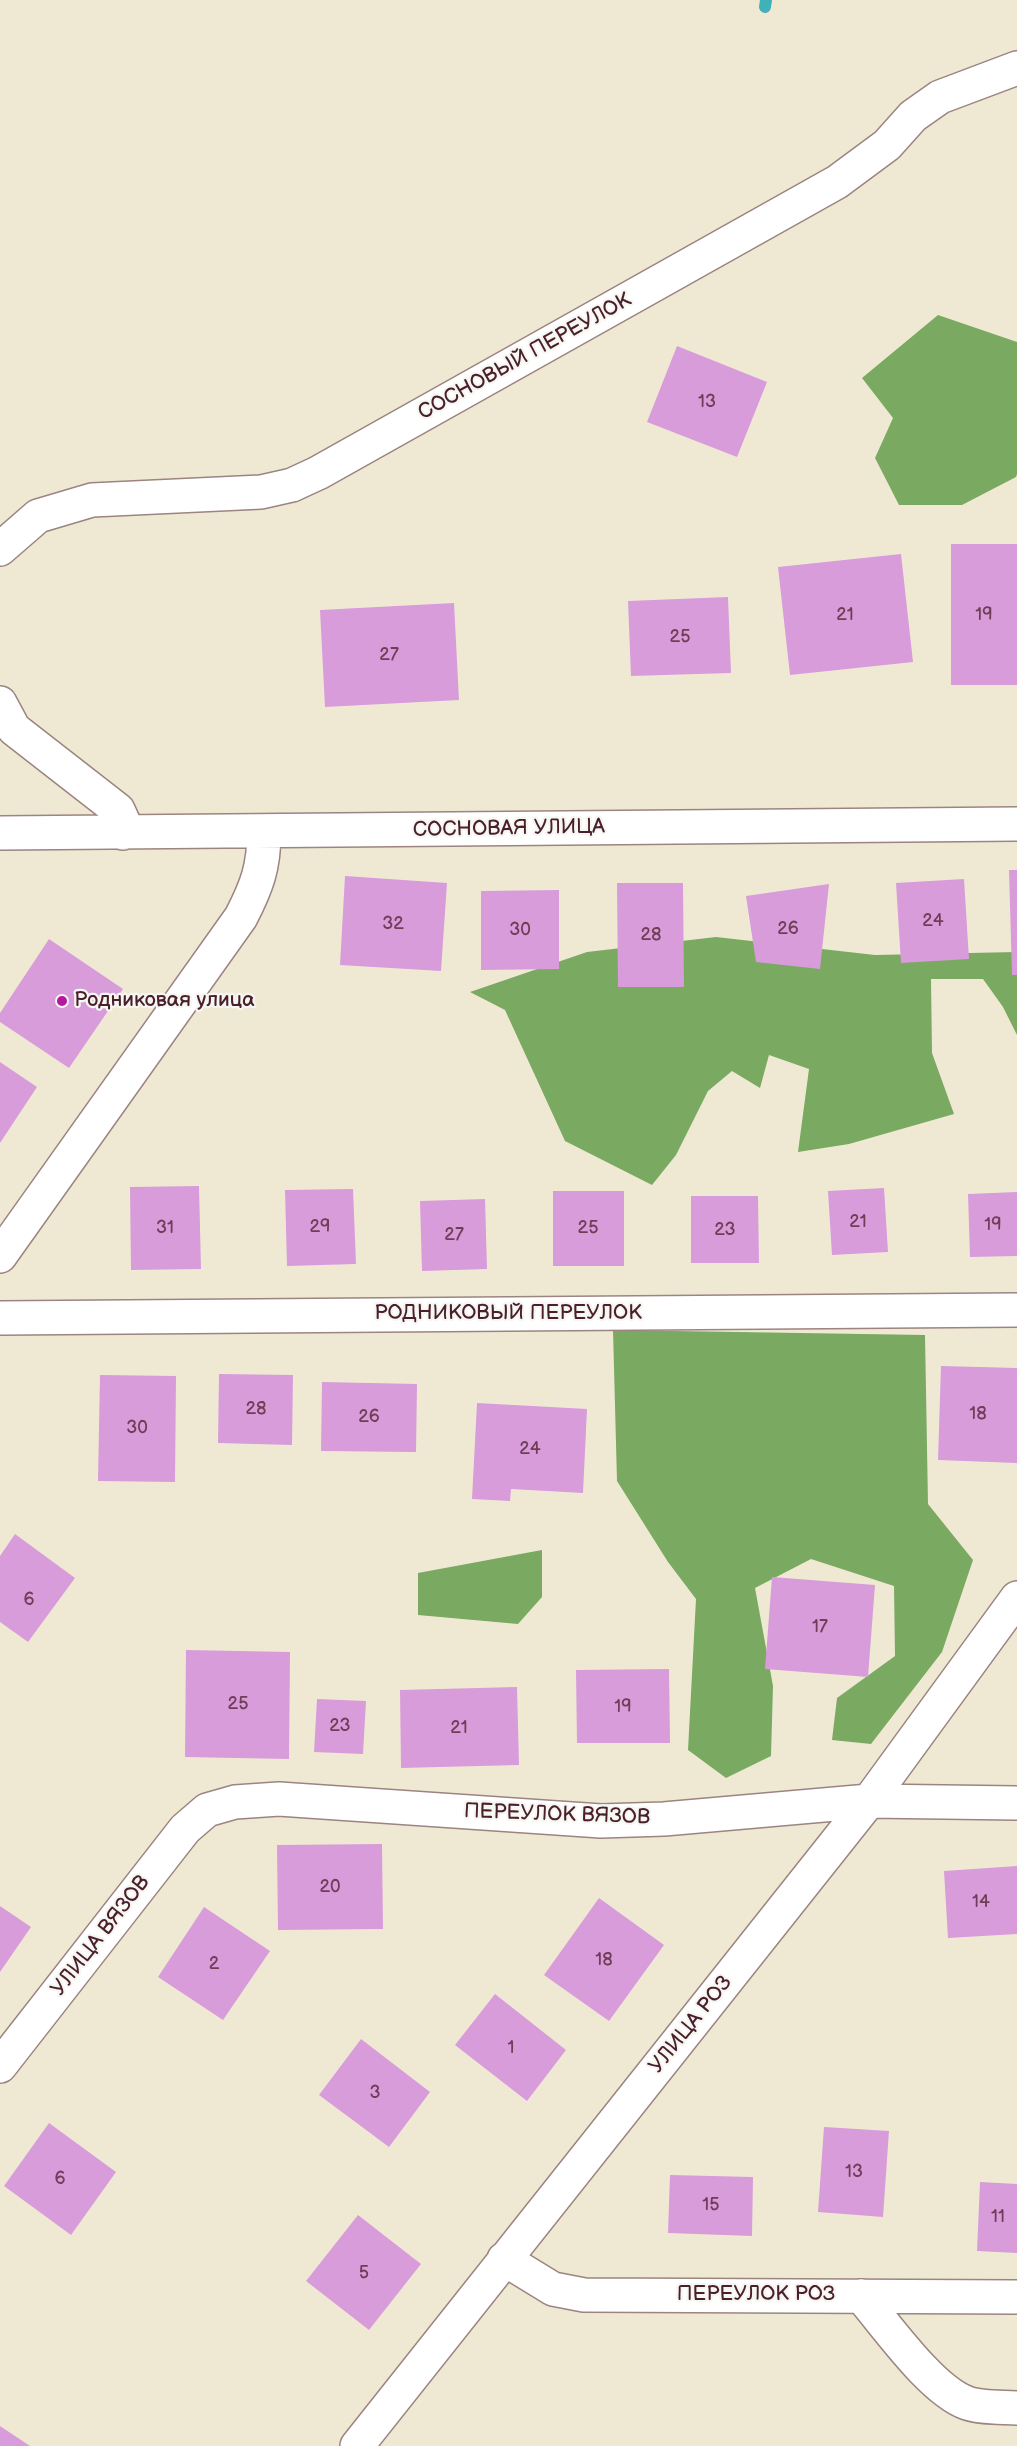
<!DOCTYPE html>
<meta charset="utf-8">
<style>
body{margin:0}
canvas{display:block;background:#efe9d4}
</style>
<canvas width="1017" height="2446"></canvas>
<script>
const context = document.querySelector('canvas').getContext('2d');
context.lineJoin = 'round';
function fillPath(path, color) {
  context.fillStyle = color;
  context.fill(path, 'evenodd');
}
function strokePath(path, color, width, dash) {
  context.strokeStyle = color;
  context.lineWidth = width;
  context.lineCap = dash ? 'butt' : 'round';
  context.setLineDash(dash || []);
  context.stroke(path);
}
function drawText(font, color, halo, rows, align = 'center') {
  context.font = font + ' "Balsamiq Sans",sans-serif';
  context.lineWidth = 4.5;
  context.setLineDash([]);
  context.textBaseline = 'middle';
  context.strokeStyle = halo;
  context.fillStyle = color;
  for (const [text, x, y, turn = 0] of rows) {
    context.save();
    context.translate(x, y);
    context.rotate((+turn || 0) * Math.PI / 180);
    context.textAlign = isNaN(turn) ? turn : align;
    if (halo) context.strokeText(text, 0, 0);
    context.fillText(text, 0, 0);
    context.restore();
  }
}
fillPath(new Path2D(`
 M938 315 1017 342V474L1016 477 962 505H899L875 458 893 418 862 378Z
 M716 937 875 955 1017 952V1035L1003 1007 983 979H931L932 1053 954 1114 849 1144 798 1152 809 1069 769 1055 760 1088 732 1071 708 1091 676 1155 652 1185 565 1141 505 1010 470 992 587 952Z
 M613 1330 925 1335 928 1504 973 1560 942 1652 871 1744 832 1740 837 1698 895 1656 894 1586 811 1559 755 1588 773 1686 771 1756 726 1778 688 1750 696 1599 668 1562 617 1481Z
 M542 1550V1597L518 1624 418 1615V1573Z`), '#7aa962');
strokePath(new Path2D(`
 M765 7 766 0`), '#40b0b9', 12);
fillPath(new Path2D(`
 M677 346 767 382 737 457 647 422Z
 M951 544H1017V685H951Z
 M901 554 913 662 790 675 778 567Z
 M728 597 731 673 631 676 628 601Z
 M454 603 459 700 325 707 320 610Z
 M1009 870H1017V975H1012Z
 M345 876 447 883 441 971 340 965Z
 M964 879 969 959 901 963 896 883Z
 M617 883H683L684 987H618Z
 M829 884 820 969 756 962 746 896Z
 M559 890V969L481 970V891Z
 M49 939 123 989 69 1068 0 1022V1013Z
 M0 1062 37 1087 0 1143Z
 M199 1186 201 1269 131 1270 130 1187Z
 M884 1188 888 1252 832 1255 828 1191Z
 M353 1189 356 1264 287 1266 285 1190Z
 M553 1191H624V1266H553Z
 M1017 1192V1256L970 1257 968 1194Z
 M691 1196H758L759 1263H691Z
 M485 1199 487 1269 422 1271 420 1201Z
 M941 1366 1017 1368V1463L938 1460Z
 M219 1374 293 1375 292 1445 218 1443Z
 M100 1375 176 1376 175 1482 98 1481Z
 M322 1382 417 1384 416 1452 321 1451Z
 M477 1403 587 1409 583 1493 511 1489 510 1501 472 1499Z
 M15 1534 75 1578 28 1642 0 1622V1556Z
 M772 1577 875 1585 868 1677 765 1669Z
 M186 1650 290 1652 289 1759 185 1757Z
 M669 1669 670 1743H577L576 1670Z
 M517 1687 519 1765 401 1768 400 1690Z
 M317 1699 366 1701 363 1754 314 1752Z
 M382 1844 383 1929 278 1930 277 1845Z
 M1017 1866V1934L948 1938 944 1871Z
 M599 1898 664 1945 609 2021 544 1975Z
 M0 1906 31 1927 0 1972Z
 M204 1907 270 1951 223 2020 158 1977Z
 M495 1994 566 2050 527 2101 455 2045Z
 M361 2039 430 2092 389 2147 319 2095Z
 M49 2123 116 2172 71 2235 4 2186Z
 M824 2127 889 2131 883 2217 818 2212Z
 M670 2175 753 2177 752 2236 668 2233Z
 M980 2182 1017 2184V2253L977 2251Z
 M358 2215 421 2264 369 2330 306 2281Z
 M0 2426 30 2446H0Z`), '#d89cdb');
const minor = new Path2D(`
 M0 549 38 516 92 500 261 492 292 485 318 473 837 182 887 145 913 116 940 97 1017 68
 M0 703 14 729 118 810 123 821V833
 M0 833 1017 824
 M0 1256 241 917C257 886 264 867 264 832
 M0 1318 1017 1310
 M0 2066 185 1829 207 1810 235 1802 279 1799 601 1821 664 1819 869 1801 1017 1803
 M504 2259 553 2289 584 2295 1017 2297
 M861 2296C887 2326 931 2390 967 2403 981 2408 1001 2407 1017 2408
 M357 2446 869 1801 1017 1598`);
strokePath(minor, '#9c8480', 36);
strokePath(minor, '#fff', 33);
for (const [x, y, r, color] of [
 [62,1001,6,"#b5179e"]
]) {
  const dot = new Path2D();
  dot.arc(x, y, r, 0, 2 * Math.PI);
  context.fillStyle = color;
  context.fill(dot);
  strokePath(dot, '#f6f6f2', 2);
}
drawText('18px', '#6e3e57', null, [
 ["13",707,402],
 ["21",845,615],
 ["19",984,615],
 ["25",680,637],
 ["27",389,655],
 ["24",933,921],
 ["32",393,924],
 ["26",788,929],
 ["30",520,930],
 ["28",651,935],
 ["21",858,1222],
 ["19",993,1225],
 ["29",320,1227],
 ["31",165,1228],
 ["25",588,1228],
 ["23",725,1230],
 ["27",454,1235],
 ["28",256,1409],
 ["18",978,1414],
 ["26",369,1417],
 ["30",137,1428],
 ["24",530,1449],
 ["6",29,1600],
 ["17",820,1627],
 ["25",238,1704],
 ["19",623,1707],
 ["23",340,1726],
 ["21",459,1728],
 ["20",330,1887],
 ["14",981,1902],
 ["18",604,1960],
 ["2",214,1964],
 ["1",511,2048],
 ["3",375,2093],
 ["13",854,2172],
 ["6",60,2179],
 ["15",711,2205],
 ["11",998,2217],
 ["5",364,2273]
]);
drawText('21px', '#4a1f2b', '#f6f6f2', [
 ["СОСНОВЫЙ ПЕРЕУЛОК",525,357,-29],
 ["СОСНОВАЯ УЛИЦА",509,829,-1],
 ["РОДНИКОВЫЙ ПЕРЕУЛОК",508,1314],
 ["ПЕРЕУЛОК ВЯЗОВ",557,1815,2],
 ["УЛИЦА ВЯЗОВ",101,1936,-52],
 ["УЛИЦА РОЗ",691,2025,-51],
 ["ПЕРЕУЛОК РОЗ",756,2295]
]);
drawText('21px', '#4a1f2b', '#f6f6f2', [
 ["Родниковая улица",74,1001]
], 'left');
</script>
